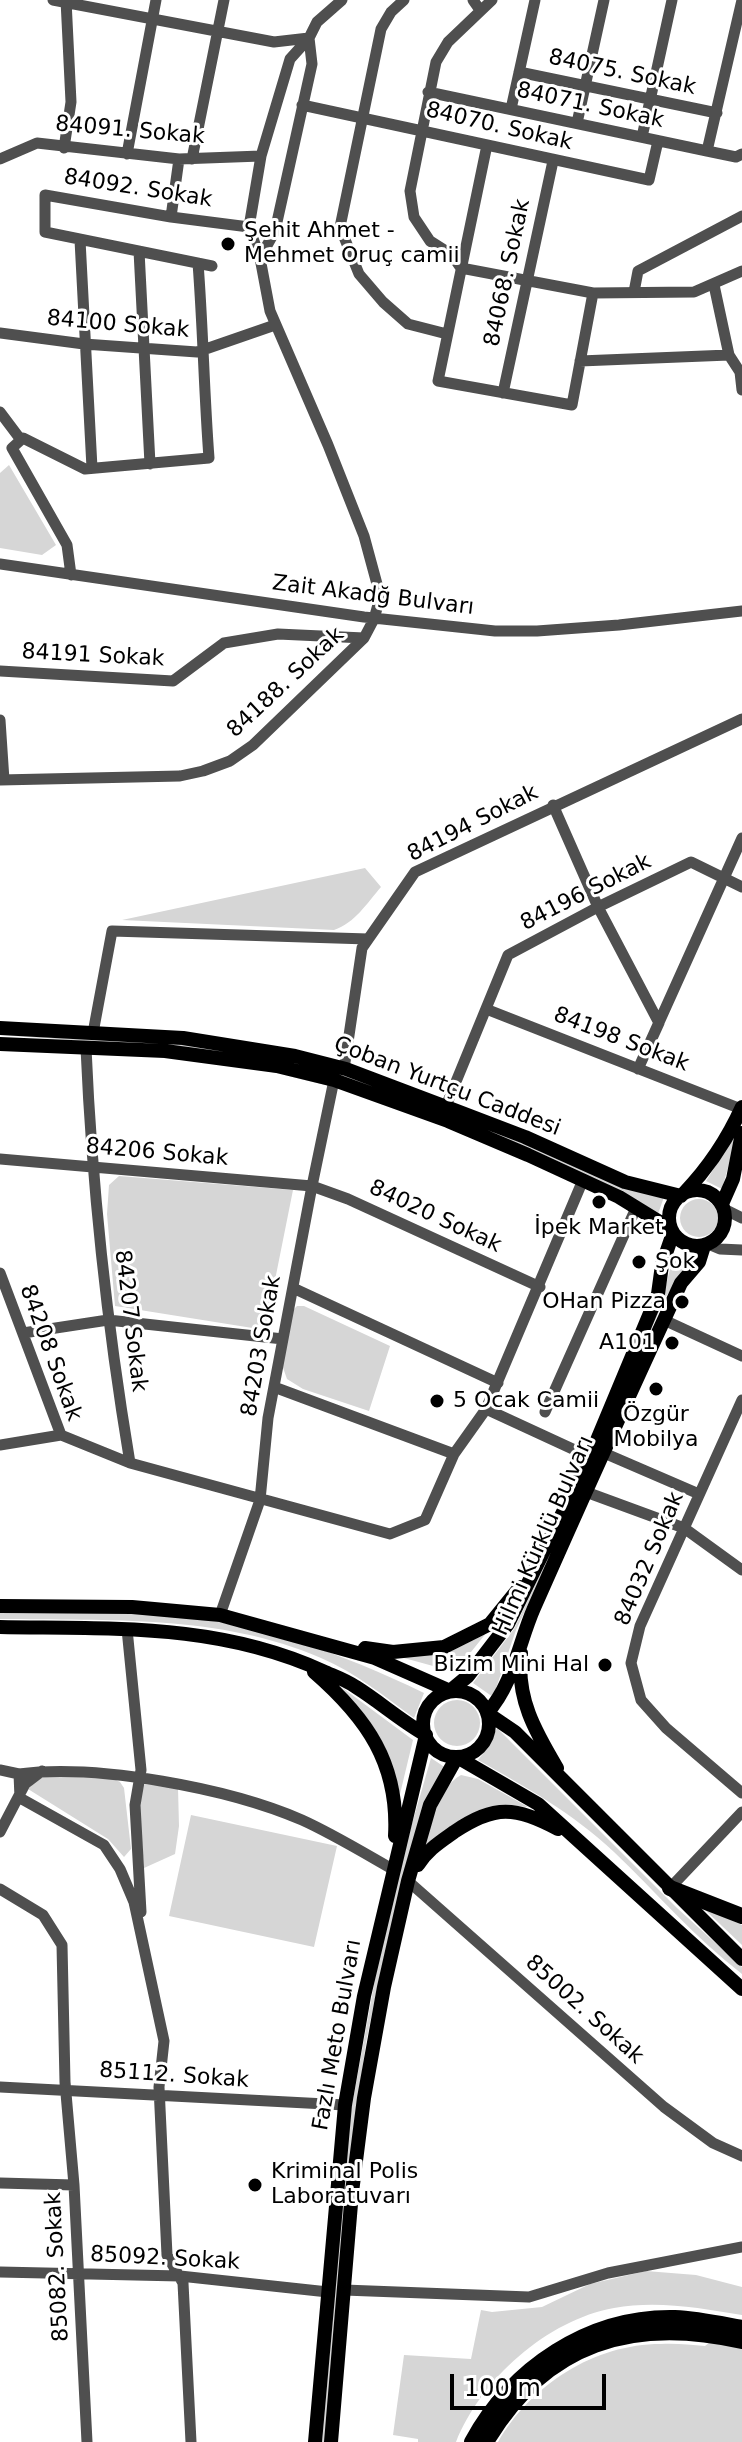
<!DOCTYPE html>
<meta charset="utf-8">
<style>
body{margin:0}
#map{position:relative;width:742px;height:2442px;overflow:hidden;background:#fff;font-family:"DejaVu Sans",sans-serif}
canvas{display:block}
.scale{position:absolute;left:450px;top:2374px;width:156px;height:36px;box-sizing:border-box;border:4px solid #000;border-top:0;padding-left:10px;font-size:24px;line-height:28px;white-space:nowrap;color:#000;-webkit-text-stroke:6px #fff;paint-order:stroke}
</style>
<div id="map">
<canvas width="742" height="2442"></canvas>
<div class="scale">100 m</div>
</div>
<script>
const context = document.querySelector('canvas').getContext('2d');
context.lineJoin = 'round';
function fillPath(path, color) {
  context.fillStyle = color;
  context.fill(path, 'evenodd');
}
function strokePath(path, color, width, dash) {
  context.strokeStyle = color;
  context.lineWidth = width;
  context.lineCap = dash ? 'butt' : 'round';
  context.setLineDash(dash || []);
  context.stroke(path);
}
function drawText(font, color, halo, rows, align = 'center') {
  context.font = font + ' "DejaVu Sans",sans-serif';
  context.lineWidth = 6;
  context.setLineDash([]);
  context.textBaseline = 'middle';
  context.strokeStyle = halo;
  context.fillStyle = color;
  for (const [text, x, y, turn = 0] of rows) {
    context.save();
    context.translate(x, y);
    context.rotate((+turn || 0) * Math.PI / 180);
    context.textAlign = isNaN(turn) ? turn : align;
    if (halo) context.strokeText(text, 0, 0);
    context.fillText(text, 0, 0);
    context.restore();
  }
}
fillPath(new Path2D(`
 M9 465 56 545 42 555 0 548V473Z
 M365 868 381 887C367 903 355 923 334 930L122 920Z
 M0 1035 169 1043 231 1050 338 1073 664 1197 658 1214 441 1113 168 1047Z
 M742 1117 722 1189 706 1181 730 1143Z
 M119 1176 293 1190 265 1330 115 1306 107 1214 109 1185Z
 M680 1218a19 19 0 1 1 38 0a19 19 0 1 1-38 0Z
 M674 1253 692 1258 665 1298 579 1496 516 1630 493 1697 473 1683 514 1629 578 1495 663 1297Z
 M297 1306H304L390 1346 369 1411 303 1389 287 1379 281 1362 291 1312Z
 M0 1613C53 1614 107 1612 160 1615 253 1621 342 1653 424 1693L414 1718C384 1696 356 1673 321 1658 220 1614 108 1621 0 1619Z
 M491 1627 455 1672 393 1655Z
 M340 1686 413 1740 400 1794C389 1745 374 1723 340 1686Z
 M434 1723a23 23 0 1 1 46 0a23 23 0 1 1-46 0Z
 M497 1728 677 1908 742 1967V1974C695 1938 657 1893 614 1852 574 1814 526 1787 478 1760L489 1746Z
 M431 1758 446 1768 381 1969 366 2043 355 2121 327 2442H322L349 2122 377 1968 403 1855Z
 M42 1775 112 1778 120 1782 124 1788 131 1849 124 1857 108 1839 28 1789Z
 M461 1775 478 1779 528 1807C478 1803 464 1817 425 1845 432 1819 437 1789 461 1775Z
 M149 1780 178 1788 179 1826 175 1854 144 1868 138 1791Z
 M191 1815 337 1846 314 1947 169 1916Z
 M702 1907 742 1925V1945Z
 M646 2271 696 2275 742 2287V2315C701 2308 656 2300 614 2308 547 2320 481 2379 456 2442H418V2439L393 2435 404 2355 471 2359 481 2310 492 2312 542 2307 590 2284Z
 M710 2342 742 2348V2442H498C531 2385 594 2344 661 2344 676 2343 691 2345 705 2346Z`), '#d6d6d6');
strokePath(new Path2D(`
 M53 0 274 42 309 38
 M404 0 391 12 381 29 340 227 359 274 383 302 408 324 447 334
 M473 0 480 10
 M492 0 448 42 436 62 410 191 414 217 430 241 452 255 461 268 593 293 694 292 742 271
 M519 72 717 113
 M428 92 707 151 736 157 742 154
 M302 105 649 180 658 141
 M511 109 535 0
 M577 123 604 0
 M642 137 672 0
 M487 145 438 381 572 405 593 293
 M64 148 71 102 66 0
 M707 151 742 0
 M127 154 156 0
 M0 159 37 143 179 159 261 156
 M192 159 224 0
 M171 217 179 159
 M80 240 92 468
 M139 251 150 464
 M260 258 275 231 312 64 309 38
 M212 266 45 232V195L171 217 249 227
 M714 285 729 355 740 372 742 390
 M634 292 638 271 742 216
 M0 333 84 344 197 352 275 325
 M580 361 729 355
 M503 393 553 161
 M0 412 21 440
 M0 564 364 617 495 631H537L619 625 742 611
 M71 575 67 545 12 448 23 438 85 469 209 458C204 392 203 328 198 263
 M0 671 173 681 224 643 278 634 364 638
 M0 720 4 780
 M0 780 180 776 203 771 230 761 253 745 364 638 374 619 379 601 377 584 364 536 328 445 270 311 260 258 249 227 261 156 290 59 309 38 317 22 342 0
 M553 805 598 907 659 1023 638 1069 742 838
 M486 1009 741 1109
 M93 1033 112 931 368 939
 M86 1048C92 1187 107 1325 130 1463L390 1534 425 1520 454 1454
 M344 1069 362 948 415 872 742 719
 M446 1106 508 955 598 907 691 862 742 887
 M0 1159 312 1186 348 1199 540 1287
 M583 1180 486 1409 590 1457
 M724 1209 742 1218
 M708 1244 720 1249 742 1250
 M0 1273 61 1435
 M293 1288 498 1383
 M664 1320 742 1356
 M23 1333 108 1320 283 1339
 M274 1387 454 1454 486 1409
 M742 1400 640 1626 631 1663 641 1700 666 1728 742 1793
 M545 1412 636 1208
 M61 1435 130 1463
 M0 1445 61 1435
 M604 1453 699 1494
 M586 1492 684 1528 742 1570
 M220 1615 260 1500 268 1418 312 1186 334 1080
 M127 1629 141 1770 135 1805 141 1912
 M0 1770 19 1774 20 1798 104 1845 120 1869 134 1902 164 2041 159 2087 167 2255 183 2283 191 2442
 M19 1774C98 1764 228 1788 302 1820 333 1834 364 1853 394 1870
 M0 1832 25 1784 42 1771
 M408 1881 664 2107 713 2143 742 2156
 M670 1888 742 1812
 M0 1889 43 1915 62 1945 65 2082 74 2185 87 2442
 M0 2087 345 2105
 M0 2183 74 2185
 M0 2272 180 2276 328 2292
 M344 2290 529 2297 608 2273 742 2247`), '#4f4f4f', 11);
strokePath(new Path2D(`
 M0 1028 183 1038 295 1056 346 1069 457 1111 525 1137 625 1182 681 1196
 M0 1044 165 1051 277 1066 334 1080 448 1121 528 1155 619 1197 671 1229
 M669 1218a28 28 0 1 1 56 0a28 28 0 1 1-56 0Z
 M685 1192C710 1166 727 1140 742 1107
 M722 1204 733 1179 742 1133
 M0 1606 132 1607 220 1615 375 1658 450 1691
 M0 1627C113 1629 218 1623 323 1671 334 1676 346 1680 356 1687 380 1702 401 1721 426 1735
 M365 1648 393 1652 444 1647 490 1624 520 1587
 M521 1653C516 1698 535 1731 557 1768
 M314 1672C367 1718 399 1764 395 1836
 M450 1691 468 1676 508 1624 590 1457 658 1294 662 1265 673 1233
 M423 1724a33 33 0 1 1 66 0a33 33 0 1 1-66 0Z
 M487 1713C513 1685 519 1642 534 1608 582 1499 631 1391 681 1283L699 1262 704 1246
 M487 1713 515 1732 742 1959
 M457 1757 538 1804 742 1989
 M418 1865C427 1850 440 1842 454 1832 496 1804 515 1807 558 1829
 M315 2442 345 2105 364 1996 426 1735
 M331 2442 352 2192 364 2098 384 1987 408 1881 430 1805 457 1757`), '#000', 14);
strokePath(new Path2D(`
 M670 1888 742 1916
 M472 2442C512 2368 589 2316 675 2318 698 2319 720 2324 742 2328
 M486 2442C545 2342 633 2316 742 2341`), '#000', 16);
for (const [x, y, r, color] of [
 [228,244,8,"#000"],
 [599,1202,8,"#000"],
 [639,1262,8,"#000"],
 [682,1302,8,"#000"],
 [672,1343,8,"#000"],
 [656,1389,8,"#000"],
 [437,1401,8,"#000"],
 [605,1665,8,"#000"],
 [255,2185,8,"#000"]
]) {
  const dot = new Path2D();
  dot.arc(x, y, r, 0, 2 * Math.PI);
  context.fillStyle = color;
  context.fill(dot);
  strokePath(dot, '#fff', 3);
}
drawText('22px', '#000', '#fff', [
 ["84075. Sokak",622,73,12],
 ["84071. Sokak",590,106,12],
 ["84070. Sokak",499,127,13],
 ["84091. Sokak",130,131,5],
 ["84092. Sokak",138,189,9],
 ["84068. Sokak",508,273,-78],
 ["84100 Sokak",118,325,5],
 ["Zait Akadğ Bulvarı",373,596,7],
 ["84191 Sokak",93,656,3],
 ["84188. Sokak",286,683,-43],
 ["84194 Sokak",473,824,-27],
 ["84196 Sokak",586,893,-27],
 ["84198 Sokak",621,1040,21],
 ["Çoban Yurtçu Caddesi",447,1087,21],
 ["84206 Sokak",157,1153,5],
 ["84020 Sokak",435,1217,25],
 ["84207 Sokak",130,1321,83],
 ["84203 Sokak",262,1346,-80],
 ["84208 Sokak",50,1353,70],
 ["Hilmi Kürklü Bulvarı",544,1536,-66],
 ["84032 Sokak",650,1559,-67],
 ["85002. Sokak",584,2010,42],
 ["Fazlı Meto Bulvarı",338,2035,-80],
 ["85112. Sokak",174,2076,4],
 ["85092. Sokak",165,2259,3],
 ["85082. Sokak",58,2267,-93]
]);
drawText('22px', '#000', '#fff', [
 ["Şehit Ahmet -",244,231],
 ["Mehmet Oruç camii",244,256],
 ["İpek Market",599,1228,"center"],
 ["Şok",655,1262],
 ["OHan Pizza",666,1302,"right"],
 ["A101",656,1343,"right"],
 ["5 Ocak Camii",453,1401],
 ["Özgür",656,1415,"center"],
 ["Mobilya",656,1440,"center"],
 ["Bizim Mini Hal",589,1665,"right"],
 ["Kriminal Polis",271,2172],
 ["Laboratuvarı",271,2197]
], 'left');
</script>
